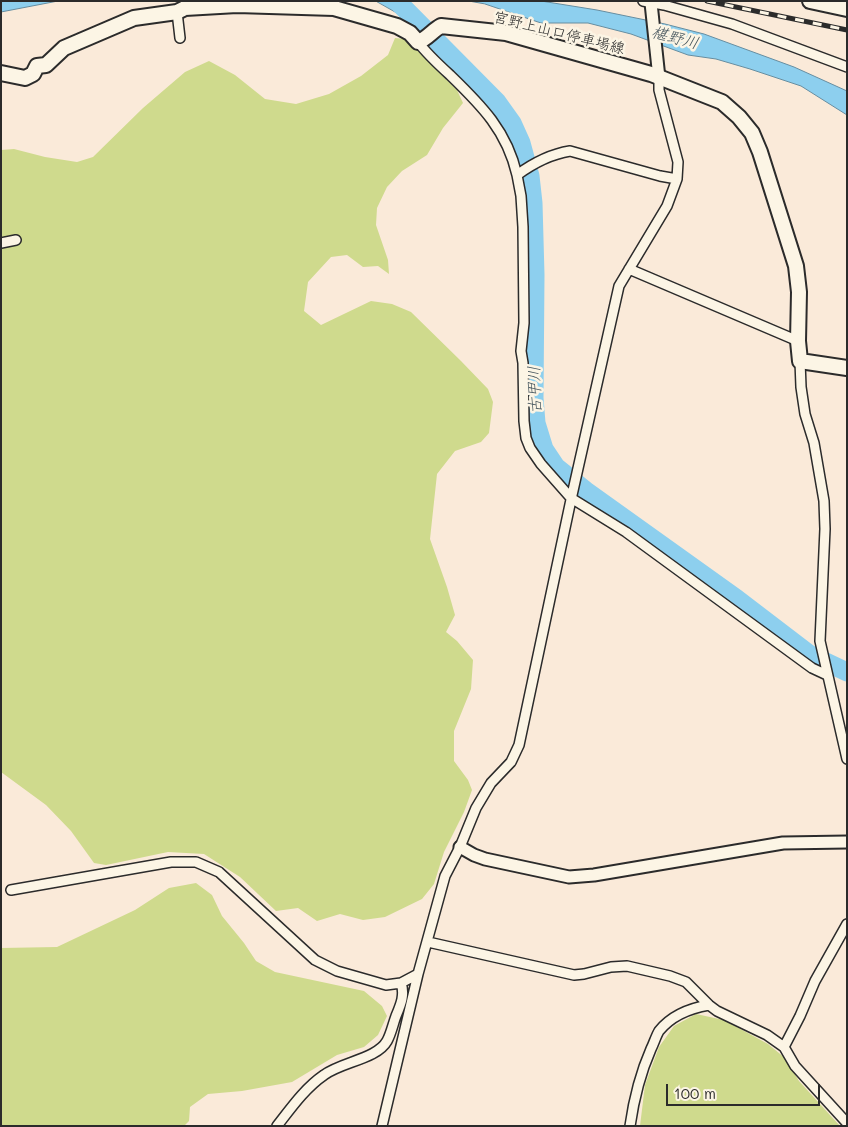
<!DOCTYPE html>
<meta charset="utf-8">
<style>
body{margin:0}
#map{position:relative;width:848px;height:1127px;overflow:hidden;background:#faead9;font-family:Mali,sans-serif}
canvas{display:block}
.frame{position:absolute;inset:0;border:2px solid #2b2b2b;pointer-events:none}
.scale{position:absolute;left:666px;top:1084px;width:154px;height:22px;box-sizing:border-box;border:2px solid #2b2b2b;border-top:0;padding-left:6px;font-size:15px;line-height:18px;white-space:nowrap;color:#2b2b2b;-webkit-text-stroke:4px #fcf5e5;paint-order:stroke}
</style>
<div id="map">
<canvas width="848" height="1127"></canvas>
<div class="frame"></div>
<div class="scale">100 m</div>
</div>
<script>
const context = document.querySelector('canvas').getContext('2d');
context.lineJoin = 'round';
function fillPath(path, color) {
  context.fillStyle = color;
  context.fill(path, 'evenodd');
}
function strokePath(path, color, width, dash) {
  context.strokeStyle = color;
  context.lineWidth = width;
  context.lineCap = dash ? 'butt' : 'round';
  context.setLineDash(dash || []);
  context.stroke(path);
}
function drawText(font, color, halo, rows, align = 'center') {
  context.font = font + ' Mali,"Klee One",sans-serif';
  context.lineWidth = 5;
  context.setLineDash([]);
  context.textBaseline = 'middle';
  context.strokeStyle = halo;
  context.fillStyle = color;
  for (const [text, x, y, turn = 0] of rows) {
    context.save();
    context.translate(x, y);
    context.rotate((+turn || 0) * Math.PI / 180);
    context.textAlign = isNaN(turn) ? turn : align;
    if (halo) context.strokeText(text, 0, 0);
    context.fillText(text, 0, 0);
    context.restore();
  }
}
fillPath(new Path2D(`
 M395 38 406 39 457 90 463 103 443 128 427 155 402 171 387 187 377 208 376 225 388 260 389 274 378 266 363 267 347 255 331 257 308 282 304 311 321 325 371 301 392 304 411 312 461 361 488 389 493 402 489 433 481 442 455 451 437 474 430 539 447 587 455 615 446 632 457 641 473 660 471 689 454 731V761L468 780 472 790 464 812 444 852 434 884 422 899 385 917 363 920 340 914 317 921 298 908 276 911 240 877 204 854 168 852 106 865 94 863 71 831 46 805 1 772V150L14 149 45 157 77 162 93 157 143 108 185 72 209 61 235 75 265 99 296 104 329 94 361 76 388 55Z
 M196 883 212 895 222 916 244 943 256 961 275 972 364 991 382 1006 387 1016 378 1035 364 1047 337 1055 292 1082 242 1091 208 1094 190 1107 189 1121 184 1126H1V948L57 947 135 910 169 888Z
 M696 1014 724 1020 768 1044 785 1058 799 1081 840 1126H640L645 1085 659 1047 674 1026Z`), '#cfda8d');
const water = new Path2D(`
 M1 1H58L1 12Z
 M376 1H400L411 12 413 25 402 16Z
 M469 1H541L597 10 665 24 704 34 794 67 847 91V115L801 86 750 69 716 59 688 55 631 34 588 23H541L485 4Z`);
fillPath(water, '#8dcfee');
strokePath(water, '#668da0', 1);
strokePath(new Path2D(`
 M397 1 497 102 512 123 521 143 530 176 533 203 535 275 534 398 536 423 544 449 556 467 586 491 737 599 809 654 847 672`), '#8dcfee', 19);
const minor = new Path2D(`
 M643 1 664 5 732 24 847 67
 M177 12 180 38
 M418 42C427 54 439 65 450 75 482 106 507 131 517 175 532 164 551 154 570 151L660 176 677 179
 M517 175 521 196 523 227 524 323 521 351 523 363 524 421 526 438 530 448 541 464 571 498 626 532 812 668 827 675
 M1 243 16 240
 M629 269 798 341
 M800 361 801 387 805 414 814 443 824 501 825 529 820 641 847 759
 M11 890 171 862H196L219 872 315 960 337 971 386 985 401 983 418 974
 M428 942 574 975 584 974 611 967 627 966 670 976 686 982 709 1005 717 1011 767 1035 784 1047 795 1066 847 1123
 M784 1047 800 1016 815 981 847 924
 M277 1126C291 1108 305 1088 324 1075 341 1062 377 1059 387 1041 391 1034 393 1024 396 1016 401 1004 405 995 401 983
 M382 1126 418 974 445 876 460 847 476 808 491 783 511 762 519 745 572 495 619 286 667 206 677 179 678 162 659 90V78
 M630 1126C634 1098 640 1074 651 1049 654 1043 656 1036 659 1031 671 1016 691 1008 709 1005`);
const tertiary = new Path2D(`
 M651 3 659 78
 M460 847 474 855 485 859 569 877 594 875 783 843 847 842`);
const secondary = new Path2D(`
 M810 1 847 9
 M1 73 25 78 33 74 37 66 46 65 64 48 134 18 177 12 185 8 237 5 334 8 397 26 410 33 418 42C427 39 433 30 441 26L506 33 651 74 722 102 739 117 752 133 760 152 796 266 799 292 798 341 800 361 847 368`);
strokePath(minor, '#2b2b2b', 12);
strokePath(tertiary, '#2b2b2b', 15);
strokePath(secondary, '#2b2b2b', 18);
strokePath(minor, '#fcf5e5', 9);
strokePath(tertiary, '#fcf5e5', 11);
strokePath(secondary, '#fcf5e5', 14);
const rail = new Path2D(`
 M707 1 847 30`);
strokePath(rail, '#2b2b2b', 5);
strokePath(rail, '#fcf5e5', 3, [9]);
drawText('15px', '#2b2b2b', '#fcf5e5', [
 ["宮野上山口停車場線",559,33,14]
]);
drawText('italic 16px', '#44545c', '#fcf5e5', [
 ["椹野川",675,38,15],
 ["古甲川",535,390,-92]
]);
</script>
